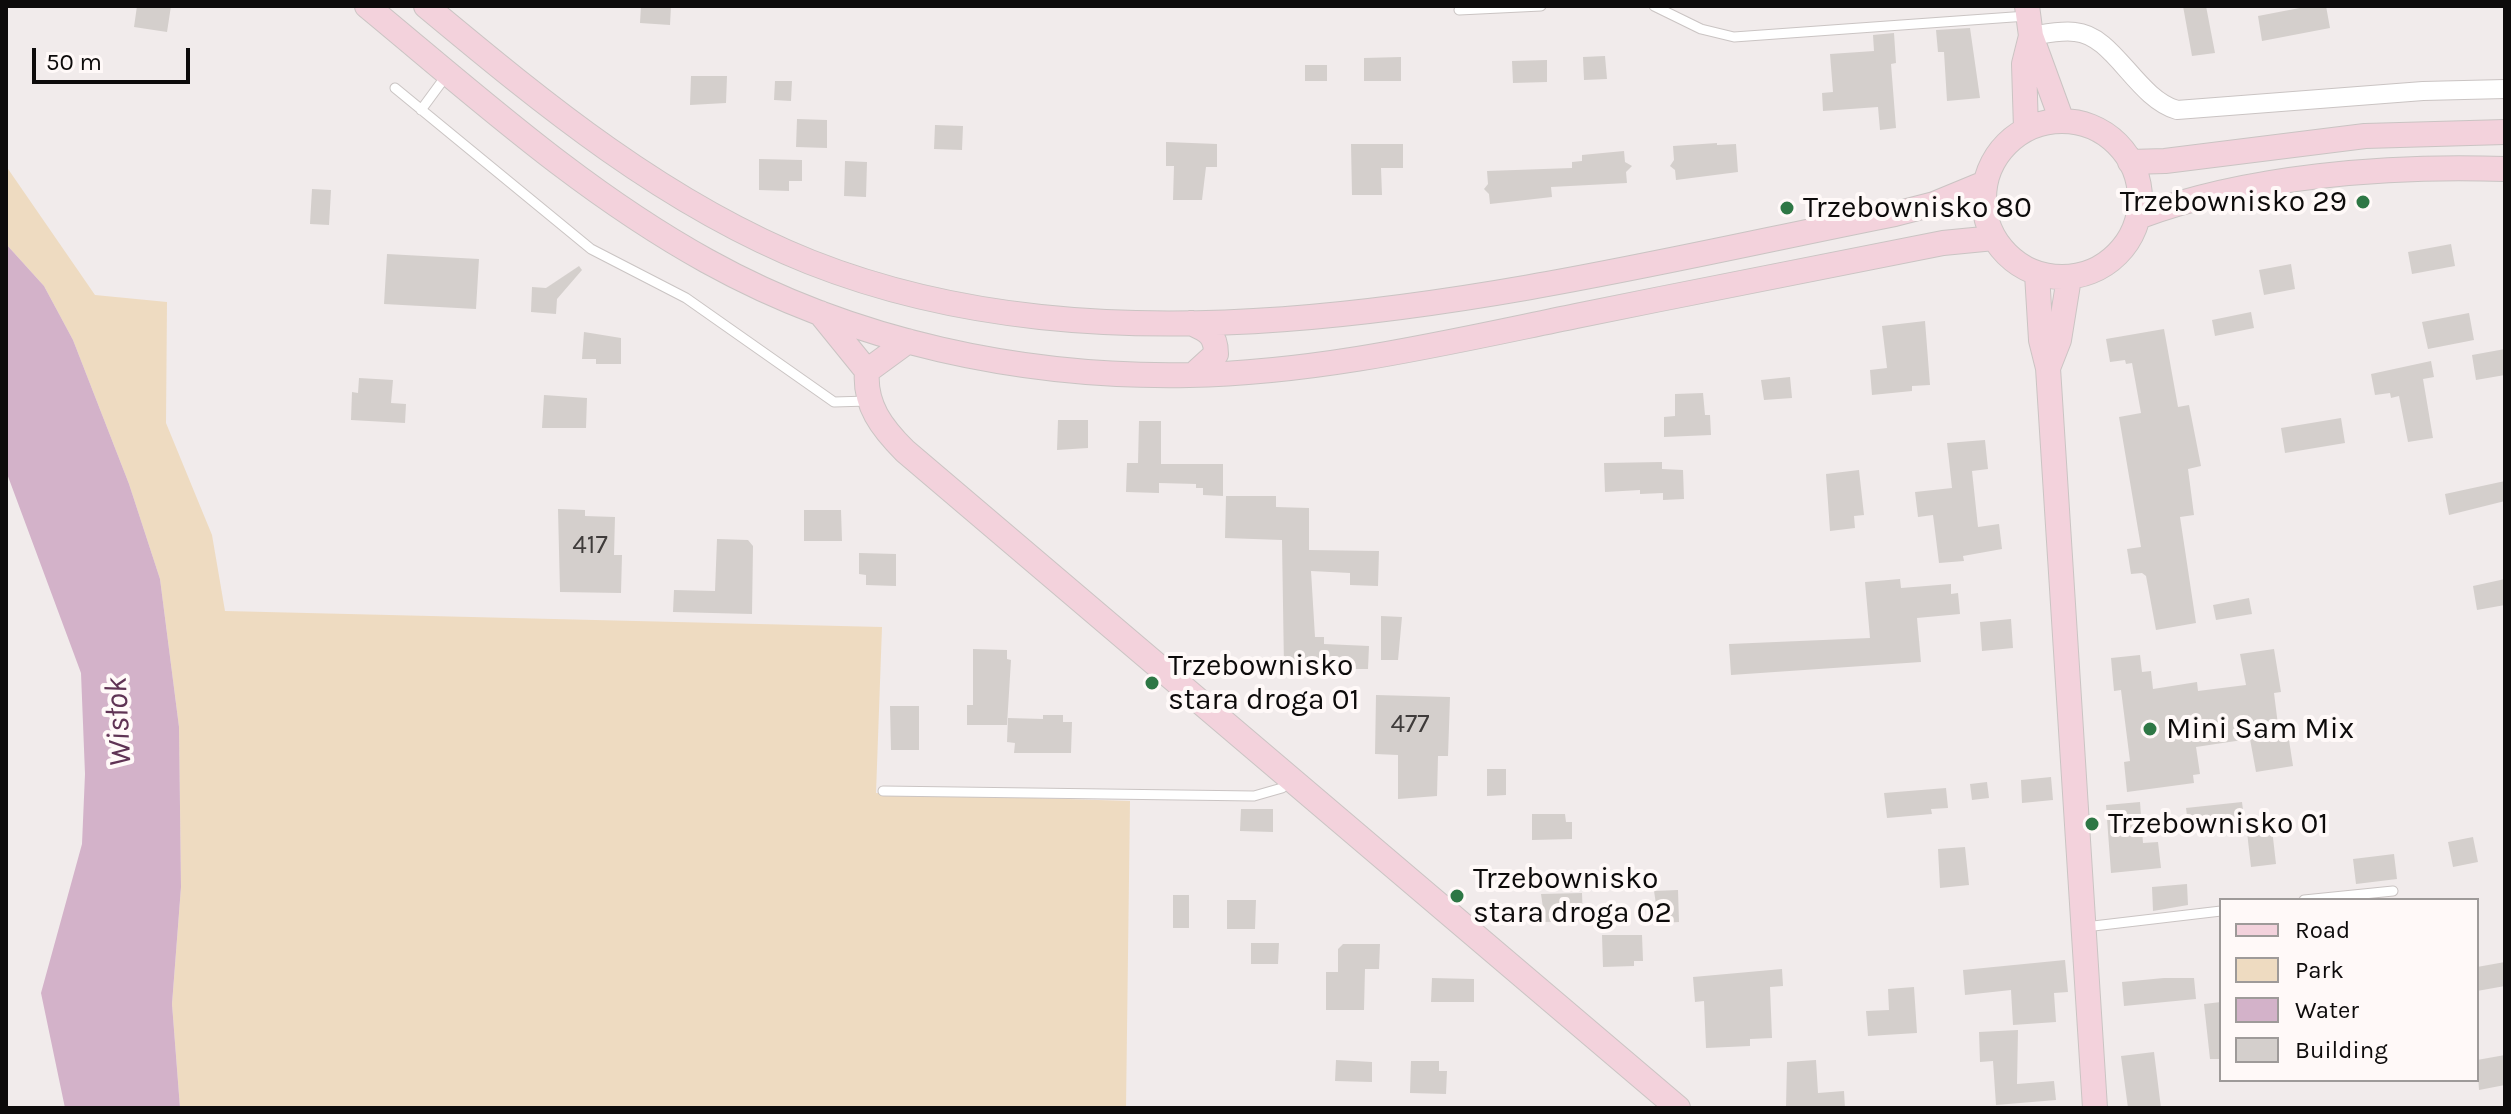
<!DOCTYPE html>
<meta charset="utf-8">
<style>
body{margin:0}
#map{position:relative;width:2511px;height:1114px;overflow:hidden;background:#f1ebeb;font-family:Karla,sans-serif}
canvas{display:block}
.frame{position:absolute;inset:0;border:8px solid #0d0b0b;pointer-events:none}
.legend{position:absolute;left:2219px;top:898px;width:260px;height:184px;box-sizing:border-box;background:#fff9f8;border:2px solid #9e9a99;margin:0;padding:10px 14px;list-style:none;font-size:24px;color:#0d0b0b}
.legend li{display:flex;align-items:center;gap:16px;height:40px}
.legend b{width:40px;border:2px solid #9e9a99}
.scale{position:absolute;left:32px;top:48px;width:158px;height:36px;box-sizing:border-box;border:4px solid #0d0b0b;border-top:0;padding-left:10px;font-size:24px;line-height:28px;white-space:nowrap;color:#0d0b0b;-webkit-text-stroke:6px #fff9f8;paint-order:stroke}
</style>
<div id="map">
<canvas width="2511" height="1114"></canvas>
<div class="frame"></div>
<ul class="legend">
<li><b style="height:10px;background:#f3d2dc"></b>Road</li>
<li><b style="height:22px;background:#eedbc1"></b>Park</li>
<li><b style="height:22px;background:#d3b2c9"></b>Water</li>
<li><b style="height:22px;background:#d4cfcc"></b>Building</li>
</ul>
<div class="scale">50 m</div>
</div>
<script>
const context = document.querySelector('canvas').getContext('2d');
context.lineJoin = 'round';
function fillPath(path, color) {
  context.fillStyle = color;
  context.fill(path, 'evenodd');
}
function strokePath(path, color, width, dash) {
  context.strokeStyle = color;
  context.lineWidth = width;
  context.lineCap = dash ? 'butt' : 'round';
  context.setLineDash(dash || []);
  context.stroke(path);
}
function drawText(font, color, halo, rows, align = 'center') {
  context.font = font + ' Karla,sans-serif';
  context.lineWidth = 8;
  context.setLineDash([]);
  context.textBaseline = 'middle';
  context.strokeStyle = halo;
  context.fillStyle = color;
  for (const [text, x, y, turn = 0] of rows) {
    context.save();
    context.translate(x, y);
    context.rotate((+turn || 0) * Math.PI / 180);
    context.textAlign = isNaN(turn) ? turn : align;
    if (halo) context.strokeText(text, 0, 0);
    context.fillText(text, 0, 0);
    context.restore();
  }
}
fillPath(new Path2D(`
 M6 166 95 295 167 302 166 423 212 535 225 611 882 627 876 793 1130 801 1126 1108H180L172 1004 181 887 179 727 160 579 129 484 73 340 44 286 6 244Z`), '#eedbc1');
fillPath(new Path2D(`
 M6 244 44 286 73 340 129 484 160 579 179 727 181 887 172 1004 180 1108H65L41 993 82 844 85 774 81 673 6 471Z`), '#d3b2c9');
fillPath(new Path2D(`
 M137 6H171L167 32 134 27Z
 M641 6H671L670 25 640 23Z
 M2183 6H2206L2215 53 2192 56Z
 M2310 6H2326L2330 28 2262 41 2258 16Z
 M1970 28 1980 98 1947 101 1944 52H1938L1936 30Z
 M1894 33 1896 63 1891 64 1896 128 1880 130 1878 107 1823 111 1822 93 1833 92 1830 54 1874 51 1873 35Z
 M1605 56 1607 79 1584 80 1583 57Z
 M1401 57V81H1364V58Z
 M1547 60V82L1513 83 1512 61Z
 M1305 65H1327V81H1305Z
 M691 76H727L726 103 690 105Z
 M775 81H792L791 101 774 100Z
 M797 119 827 120V148L796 147Z
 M935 125 963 126 962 150 934 149Z
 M1166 142 1217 144V167H1206L1202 200H1173L1174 166H1166Z
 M1717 143V145L1736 144 1738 172 1676 180 1675 170 1670 166 1674 160 1673 146Z
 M1351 144H1403V168H1381L1382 195H1352Z
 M1624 151 1625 162 1632 166 1626 172 1627 183 1551 187 1552 197 1490 204 1489 194 1484 189 1488 184 1487 171 1572 168V162L1582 161V155Z
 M759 159 802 160V181H789V191L759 190Z
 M845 161 867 162 866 197 844 196Z
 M312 189 331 190 329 225 310 224Z
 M2451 244 2455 266 2412 274 2408 252Z
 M387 254 479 259 476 309 384 304Z
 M2291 264 2295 289 2264 295 2259 270Z
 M579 266 582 270 557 299 556 314 531 312 532 287 546 288Z
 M2251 312 2254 328 2215 336 2212 320Z
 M2469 313 2474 340 2428 349 2422 322Z
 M1925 321 1930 385 1912 386V391L1872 395 1870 370 1887 368 1882 326Z
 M2164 329 2178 407 2189 405 2201 466 2188 469 2194 515 2180 517 2196 623 2156 630 2146 576 2142 573 2131 574 2127 549 2141 547 2119 417 2141 413 2132 363 2126 364 2125 360 2110 362 2106 339Z
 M584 332 621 338V364H596V359H582Z
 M2505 349V375L2476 380 2472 355Z
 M2431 361 2434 377 2423 379 2433 438 2408 442 2399 396 2391 398 2390 393 2375 395 2371 374Z
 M1790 377 1792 398 1764 400 1761 380Z
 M359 378 393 380 391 403 406 404 405 423 351 420 352 392 358 393Z
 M1703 393 1705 415H1710L1711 435 1664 437V417L1675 416V394Z
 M544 395 587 398 586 428H542Z
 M2341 418 2345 443 2285 453 2281 428Z
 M1058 420H1088V448L1057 450Z
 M1139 421H1161V464H1223V496L1203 495V488H1196V484L1159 483V493L1126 492 1127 463H1138Z
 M1985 440 1988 469 1972 471 1978 527 1999 524 2002 549 1963 556 1964 561 1939 563 1933 515 1918 517 1915 492 1952 488 1947 443Z
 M1662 462V469L1683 470 1684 499 1663 500V493L1640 494V490L1605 492 1604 463Z
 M1859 470 1864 515 1854 516 1855 528 1830 531 1826 474Z
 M2505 481V501L2449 515 2445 494Z
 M1226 496H1276V507L1309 508V550L1379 551 1378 586 1350 585V573L1311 571 1315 637H1324V644L1369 646 1368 669H1349V664L1284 668 1282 540 1225 538Z
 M558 509 585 510V516L615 517 614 555H622L621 593 560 592Z
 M804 510H841L842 541H804Z
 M717 539 748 540 753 546 752 614 673 612 674 590 715 591Z
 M859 553 896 554V586L866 585V575L859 574Z
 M1900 579 1901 588 1951 584V594L1958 593 1960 614 1917 618 1921 662 1731 675 1729 644 1870 638 1865 582Z
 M2505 579V605L2477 610 2473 586Z
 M2249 598 2252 614 2216 620 2213 605Z
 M1381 616 1402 617 1398 660H1381Z
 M2011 619 2013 648 1982 651 1980 622Z
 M973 649 1007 650V659L1011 660 1007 725H967V705H973Z
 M2274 649 2281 692 2274 693 2280 741 2289 740 2293 766 2256 772 2250 739 2229 742 2196 747 2200 774 2193 775 2194 783 2127 792 2124 762 2130 761 2121 690 2114 691 2111 658 2140 655 2142 672 2151 671 2153 689 2197 682 2198 691 2246 685 2240 654Z
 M1376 695 1450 697 1448 756H1438L1437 796 1398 799V755L1375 754Z
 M890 706H919V750H891Z
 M1043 715H1063V722H1072L1071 753H1014L1015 743 1007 742 1008 718 1043 719Z
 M1487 769H1506V795L1487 796Z
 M2051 777 2053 800 2022 803 2021 780Z
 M1987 782 1989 798 1972 800 1970 784Z
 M1946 788 1948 808 1931 809 1932 814 1887 818 1884 793Z
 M2140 802 2143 843 2158 842 2161 868 2111 873 2106 805Z
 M2242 802 2245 826 2189 831 2186 808Z
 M1241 809H1273V832L1240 831Z
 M1532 814H1565L1566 822H1572V839L1532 840Z
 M2272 829 2276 864 2251 867 2247 832Z
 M2473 837 2478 862 2453 867 2448 842Z
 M1965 847 1969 885 1940 888 1938 849Z
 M2394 854 2397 879 2356 884 2353 859Z
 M2187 884 2188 905 2153 911 2152 887Z
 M1678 890 1679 922 1659 923 1654 891Z
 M1582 893 1583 921 1545 922 1541 894Z
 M1173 895H1189V928H1173Z
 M1227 900H1256L1255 929H1227Z
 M1602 935H1642L1643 961H1634V966L1603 967Z
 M1251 943H1279L1278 964H1251Z
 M1343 944H1380L1379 969H1365L1364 1010H1326V972H1338V949Z
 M2065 960 2068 992 2054 993 2056 1022 2013 1025 2011 990 1965 995 1963 970Z
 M2505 962V986L2477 991V967Z
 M1782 969 1783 986 1770 987 1772 1038 1750 1039V1046L1706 1048 1704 1001 1695 1002 1693 977Z
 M1432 978 1474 979V1002H1431Z
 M2164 978H2194L2196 999 2124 1006 2122 982Z
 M1914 987 1917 1033 1868 1036 1866 1011 1889 1010 1888 989Z
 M2221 1002V1059H2210L2204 1004Z
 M2018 1030 2017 1084 2054 1081 2056 1100 1996 1105 1993 1061 1980 1062 1979 1032Z
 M2154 1052 2161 1108H2128L2121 1056Z
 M2505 1055V1085L2479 1090 2477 1060Z
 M1336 1060 1372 1062V1082L1335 1081Z
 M1816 1060 1818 1093 1844 1091 1845 1108H1786L1787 1062Z
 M1411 1061H1439V1071H1447L1446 1094 1410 1093Z`), '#d4cfcc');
const lane = new Path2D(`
 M1654 6 1701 29 1734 37 2027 16
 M1459 10 1541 6
 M395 88 591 249 686 298 834 402 868 401
 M421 110 446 76
 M883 791 1254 796 1282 788 1288 780
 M2304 900 2393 891
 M2085 927 2221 911`);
const street = new Path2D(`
 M2031 36C2044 34 2061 30 2075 32 2114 35 2136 98 2177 110L2423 91 2505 89`);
const secondary = new Path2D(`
 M367 6C476 96 582 192 707 261 853 342 1023 378 1189 375 1319 373 1449 342 1576 316 1698 291 1820 268 1943 243L1994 238
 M426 6C545 105 665 204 810 262 1146 395 1556 281 1895 214L1934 204 1985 183
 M2027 6 2031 36 2062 121
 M1984 199a78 78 0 1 1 156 0a78 78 0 1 1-156 0Z
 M2026 129 2024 64 2031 36
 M2130 162 2165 161 2365 136 2505 132
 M2138 217C2248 176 2388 165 2505 169
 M2037 274 2041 340 2048 368 2095 1108
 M820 313 867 371C864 405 882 428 905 451L1678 1108
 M1191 323C1207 330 1216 334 1216 354L1193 375
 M2048 368 2059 340 2069 278
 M867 371 908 341`);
strokePath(lane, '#cac4c3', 11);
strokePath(street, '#cac4c3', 20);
strokePath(secondary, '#cac4c3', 26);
strokePath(lane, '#fff', 9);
strokePath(street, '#fff', 18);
strokePath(secondary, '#f3d2dc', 24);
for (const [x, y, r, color] of [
 [2363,202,8,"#2e7745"],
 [1787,208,8,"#2e7745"],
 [1152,683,8,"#2e7745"],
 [2150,729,8,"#2e7745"],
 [2092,824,8,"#2e7745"],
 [1457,896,8,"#2e7745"]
]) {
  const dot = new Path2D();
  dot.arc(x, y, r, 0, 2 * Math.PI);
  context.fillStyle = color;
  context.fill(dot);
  strokePath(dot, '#fff9f8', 3);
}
drawText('26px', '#3f3c3b', null, [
 ["417",590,546],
 ["477",1410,725]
]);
drawText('30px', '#0d0b0b', '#fff9f8', [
 ["Trzebownisko 29",2347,202,"right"],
 ["Trzebownisko 80",1803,208],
 ["Trzebownisko",1168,666],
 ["stara droga 01",1168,700],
 ["Mini Sam Mix",2166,729],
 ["Trzebownisko 01",2108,824],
 ["Trzebownisko",1473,879],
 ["stara droga 02",1473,913]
], 'left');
drawText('italic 32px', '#5f3354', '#fff9f8', [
 ["Wisłok",119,722,-93]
]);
</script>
